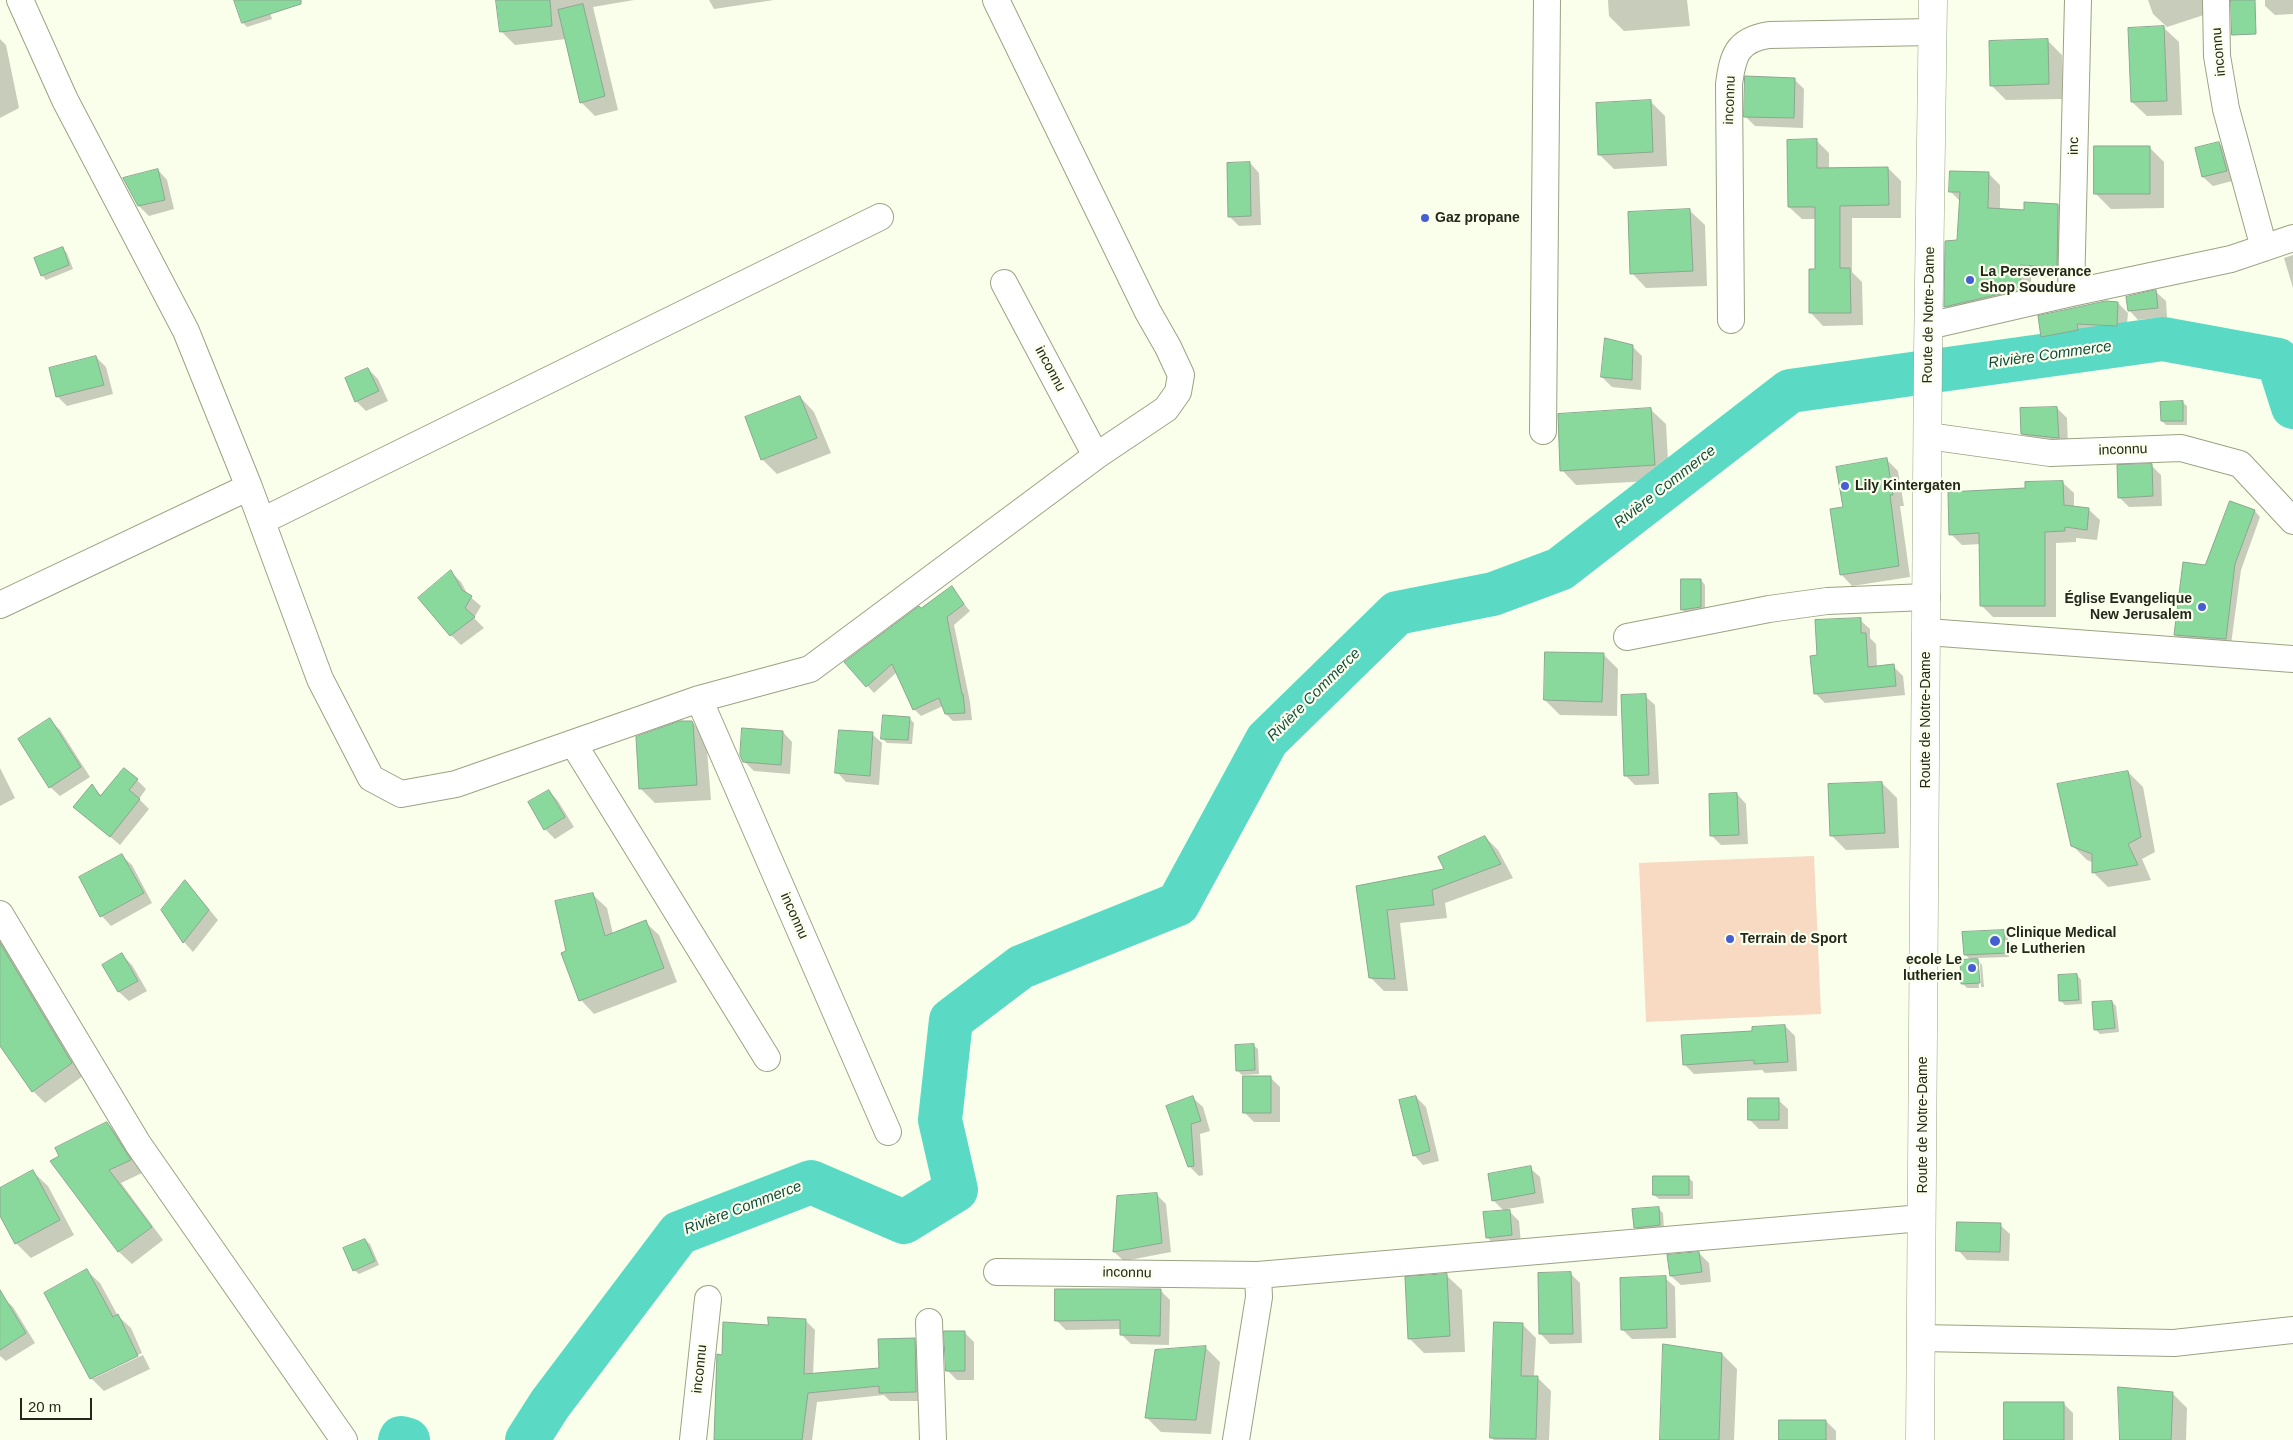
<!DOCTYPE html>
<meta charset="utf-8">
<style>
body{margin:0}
#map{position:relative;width:2293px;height:1440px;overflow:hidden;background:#f9ffea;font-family:Helvetica,sans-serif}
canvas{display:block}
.scale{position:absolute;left:20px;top:1398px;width:72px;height:22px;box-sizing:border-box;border:2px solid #24271b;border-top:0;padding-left:6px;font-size:15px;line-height:18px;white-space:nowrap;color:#24271b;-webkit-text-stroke:4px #f9ffea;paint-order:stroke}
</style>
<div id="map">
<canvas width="2293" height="1440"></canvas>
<div class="scale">20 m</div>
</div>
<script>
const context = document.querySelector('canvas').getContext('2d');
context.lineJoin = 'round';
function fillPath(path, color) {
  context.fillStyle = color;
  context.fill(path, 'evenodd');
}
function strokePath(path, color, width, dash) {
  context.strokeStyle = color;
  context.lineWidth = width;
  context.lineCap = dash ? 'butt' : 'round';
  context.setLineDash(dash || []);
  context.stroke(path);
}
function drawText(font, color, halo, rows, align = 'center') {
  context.font = font + ' Helvetica,sans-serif';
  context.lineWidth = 4.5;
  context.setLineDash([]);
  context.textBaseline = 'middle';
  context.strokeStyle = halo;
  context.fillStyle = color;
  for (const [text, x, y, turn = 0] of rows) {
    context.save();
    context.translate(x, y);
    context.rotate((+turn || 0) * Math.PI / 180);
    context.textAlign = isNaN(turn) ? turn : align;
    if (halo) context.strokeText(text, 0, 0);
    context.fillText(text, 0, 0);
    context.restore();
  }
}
fillPath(new Path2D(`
 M1814 856 1821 1014 1646 1022 1639 863Z`), '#f8d9c1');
fillPath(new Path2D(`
 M249 0H266L272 19 247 27 243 23Z
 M498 0H634L593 7 618 110 595 116 581 102 566 39 515 45 501 31Z
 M709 0H774L714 9Z
 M1608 0H1687L1690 26 1624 31 1609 16Z
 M2148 0H2209L2213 12 2164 28 2179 42 2182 115 2147 116 2132 102 2129 29 2167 27 2153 14Z
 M2265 0H2293V14L2275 15 2265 6Z
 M0 39 6 45 19 108 0 118Z
 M2047 40 2062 55 2063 99 2006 100 1991 85Z
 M1794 79 1804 89 1803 128 1755 126 1746 117Z
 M1650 101 1665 116 1667 166 1614 169 1599 154Z
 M1816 140 1829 153V169L1888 168 1901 181V218H1852V272L1862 282 1863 325 1823 326 1811 313 1816 270V219H1802L1789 207Z
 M2219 143 2229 153 2236 180 2213 186 2203 177Z
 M2149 147 2164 162V208L2111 209 2096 194Z
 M1250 163 1259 173 1261 225 1239 226 1229 216Z
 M158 170 167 180 174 209 149 216 139 206Z
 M1988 173 2000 185V210L2025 211 2058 205 2070 217 2068 278 2031 277 2032 301 1957 318 1946 306 1958 241 1960 201 1951 192Z
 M1690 211 1705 225 1707 286 1646 288 1632 273Z
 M62 248 67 253 73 269 46 280 42 275Z
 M2293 255V288L2284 258Z
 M2156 292 2166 301 2167 317 2138 320 2129 310Z
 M2118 303 2128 313 2126 335 2086 333 2087 340 2052 346 2043 336Z
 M1632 346 1642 356 1641 390 1612 387 1602 377Z
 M96 357 106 367 113 394 67 406 57 396Z
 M368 369 378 379 388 401 366 411 356 401Z
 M800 397 814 412 831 453 777 474 762 459Z
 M2182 402 2187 406V425H2166L2162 421Z
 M2057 408 2067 418 2068 447 2032 443 2023 433Z
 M1651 410 1666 424 1669 480 1576 485 1562 470Z
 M1886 459 1898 471 1904 506H1900L1910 577 1852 586 1841 574 1844 508Z
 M2151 465 2161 475 2162 506 2129 507 2119 497Z
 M2062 482 2074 493V507L2088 509 2100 520 2097 540 2076 538V542L2056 543V617H1993L1981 605V544L1962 545 1951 534Z
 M2230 502 2255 511 2260 517 2241 570 2231 644 2181 640 2175 635 2206 566Z
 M451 572 461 582 468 595 481 606 474 618 484 628 461 645 451 635Z
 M1701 580 1705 585V611L1686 614 1682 609Z
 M951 588 970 611 954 625 970 702 972 720 953 721 946 714 943 706 921 716 914 709 897 672 874 693 846 663Z
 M1860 620 1870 629V638L1876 644 1877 667 1893 666 1903 676 1905 695 1825 703 1815 693 1818 656Z
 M1603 654 1618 669 1617 716 1560 715 1545 700Z
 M1645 696 1655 705 1659 784 1635 785 1626 776Z
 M909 718 914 723 912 744 887 743 882 738Z
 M50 720 60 730 90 777 60 796 50 787Z
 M692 722 706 737 711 800 655 803 640 788Z
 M783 732 792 742 790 774 754 771 744 761Z
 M872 734 882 743 879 785 846 782 837 772Z
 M0 768 15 798 0 806Z
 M2128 772 2143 787 2155 852 2142 859 2151 880 2108 887 2094 873V863L2087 860 2072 845Z
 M137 780 146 789 139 799 149 809 120 845 75 807 92 786 102 796Z
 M1882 783 1897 798 1899 848 1846 850 1831 835Z
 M549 791 558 801 574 827 555 839 545 829Z
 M1737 794 1746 804 1748 844 1721 845 1712 836Z
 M1485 837 1498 850 1513 878 1445 903 1447 918 1400 923 1408 991H1384L1370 977 1357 887 1446 870Z
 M122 856 132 865 152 903 111 926 102 916Z
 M186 882 218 920 193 952 184 942 163 910Z
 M593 895 607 908 613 934 645 922 659 935 677 982 594 1014 581 1000 567 952Z
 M2003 931 2008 935 2009 957 1976 958 1982 965 1984 987H1981L1980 963H1977L1979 988H1967L1963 984 1971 961 1965 954Z
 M0 937 83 1076 45 1103 33 1091 0 1042Z
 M122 955 132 965 147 991 129 1001 119 992 104 966Z
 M2077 975 2081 980 2082 1004 2065 1005 2061 1001Z
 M2112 1002 2116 1006 2119 1032 2100 1034 2095 1029Z
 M1785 1026 1795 1036 1797 1071 1765 1073 1762 1070 1694 1074 1685 1065 1753 1032Z
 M1253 1045 1258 1049 1259 1074 1242 1075 1237 1070Z
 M1270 1077 1280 1087V1122H1254L1244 1112Z
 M1416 1097 1426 1107 1439 1161 1423 1165 1414 1155Z
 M1193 1098 1203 1107 1210 1131 1200 1134 1203 1175 1199 1176 1189 1166 1168 1106Z
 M1778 1100 1788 1109V1129H1759L1749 1119Z
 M107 1123 120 1136 142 1173 121 1183 163 1240 132 1264 119 1252 52 1162Z
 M1530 1168 1540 1177 1544 1203 1507 1209 1519 1221 1521 1244 1496 1247 1487 1237 1505 1212 1493 1200Z
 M33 1172 48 1186 74 1235 31 1258 16 1243 0 1213V1189Z
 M1688 1177 1693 1182V1199H1659L1654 1195Z
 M1156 1194 1166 1204 1171 1252 1124 1261 1114 1252Z
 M1658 1208 1663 1213 1664 1230 1640 1232 1635 1227Z
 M2000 1225 2010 1234 2009 1261 1967 1260 1958 1250Z
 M365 1240 370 1244 379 1265 359 1274 354 1270Z
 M1699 1253 1709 1263 1711 1282 1681 1285 1671 1276Z
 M87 1271 100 1283 118 1316 131 1328 142 1353 94 1376V1378L143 1355 150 1369 104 1391 91 1378Z
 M1571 1274 1580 1283 1582 1343 1550 1344 1541 1334Z
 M1447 1276 1462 1290 1465 1352 1424 1353 1409 1338Z
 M1665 1278 1675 1287 1676 1338 1632 1339 1622 1329Z
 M1160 1290 1170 1300 1169 1345 1131 1344 1121 1334V1329L1066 1330 1056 1320Z
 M3 1298 13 1307 35 1343 6 1361 0 1356V1300Z
 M805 1320 815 1330 813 1375 880 1369 914 1339 923 1349 925 1401H890L884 1395 817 1402 812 1440H715L723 1356 769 1326Z
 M1522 1324 1536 1338 1534 1377 1538 1378 1551 1391 1549 1440H1494L1492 1438Z
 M964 1332 974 1342V1380H957L947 1370Z
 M1205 1347 1220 1362 1211 1434 1161 1432 1146 1417Z
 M1722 1354 1737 1369 1734 1440H1661Z
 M2172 1393 2187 1408 2186 1440H2121Z
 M2063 1403 2073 1413V1440H2006Z
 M1826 1421 1836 1431V1440H1781Z`), '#0003');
strokePath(new Path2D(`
 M400 1440 401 1438 408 1440
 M527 1440 550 1404 679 1233 811 1182 904 1222 956 1190 940 1120 951 1020 1021 967 1178 904 1267 740 1397 613 1493 594 1560 569 1790 391 2163 339 2278 360 2293 407`), '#5ad9c4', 44);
const building = new Path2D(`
 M234 0H301V4L242 23Z
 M496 0H550L552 26 500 32Z
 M2231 0H2255L2256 34 2232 35Z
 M583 4 605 96 580 103 558 10Z
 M2164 26 2167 101 2131 102 2128 28Z
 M2048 39 2049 84 1990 86 1989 41Z
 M1745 76 1795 78 1794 118 1744 117Z
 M1651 100 1653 152 1598 155 1596 103Z
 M1817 139V168L1888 167 1889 205 1840 206V268H1850L1851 313H1809V269H1815V207H1788L1787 140Z
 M2219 142 2227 171 2202 177 2195 148Z
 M2094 146H2150V194H2094Z
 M1250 162 1251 216 1228 217 1227 163Z
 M158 169 165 200 138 206 123 178Z
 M1950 171 1989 172 1988 208 2024 210V202L2058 204 2057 267 2020 265 2021 289 1944 307 1945 241 1957 240 1960 192H1949Z
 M1690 209 1693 271 1630 274 1628 212Z
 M63 247 69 265 41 276 34 258Z
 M2156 290 2158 308 2128 311 2126 297Z
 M2106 301 2118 302 2117 326 2077 324 2078 330 2041 337 2038 316Z
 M1605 338 1633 345 1632 380 1601 377Z
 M96 356 104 385 56 397 49 368Z
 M368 368 379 391 355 402 345 378Z
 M800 396 817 438 761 460 745 417Z
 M2183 401V421H2161L2160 402Z
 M2057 407 2059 438 2021 434 2020 408Z
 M1651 408 1655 465 1560 471 1558 414Z
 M1887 458 1893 495H1890L1899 566 1840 575 1830 509 1843 507 1836 467Z
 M2152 464 2153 496 2118 498 2117 465Z
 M2063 481 2064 505 2089 508 2087 530 2065 527V531L2045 532V606H1980L1979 533 1949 535 1948 492 2025 488V482Z
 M2230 501 2255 510 2235 564 2226 639 2174 635 2183 562 2205 565Z
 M451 570 462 590 472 596 465 608 475 617 450 636 418 598Z
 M1681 579H1701V607L1681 610Z
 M952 586 964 604 947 617 962 694H963L965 713 945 714 939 698 913 710 892 664 866 687 844 662 919 606 921 608Z
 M1861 618V633H1866L1868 667 1894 664 1896 686 1814 694 1810 656 1817 655 1815 620Z
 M1545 652 1604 653 1602 702 1544 700Z
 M1646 694 1649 775 1624 776 1621 695Z
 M883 715 910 717 908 740 881 739Z
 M50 718 81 767 49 788 18 739Z
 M680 721H692L693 723 697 785 639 789 636 737Z
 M742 728 783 731 781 765 743 762 740 755Z
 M839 730 873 732 870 776 835 773Z
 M124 768 138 779 129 790 140 799 110 837 73 807 92 784 100 796Z
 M2128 771 2141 837 2128 844 2138 865 2092 873V854L2071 846 2057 784Z
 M1882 782 1885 833 1830 836 1828 784Z
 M549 790 565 817 544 830 528 802Z
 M1737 793 1739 835 1710 836 1709 794Z
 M1485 836 1501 864 1432 890 1434 905 1387 910 1395 979 1369 978 1356 886 1444 869 1438 857Z
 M122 854 144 893 100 917 79 877Z
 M185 880 209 910 183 943 161 910Z
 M593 893 605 936 646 920 664 968 579 1001 561 953 566 951 555 901Z
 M2004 930 2005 953 1964 955 1962 932Z
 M0 943 72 1063 32 1092 0 1046Z
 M122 953 138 981 118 992 102 965Z
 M1978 959 1980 983 1961 984 1960 960Z
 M2077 974 2079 1000 2059 1001 2058 975Z
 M2112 1001 2115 1028 2094 1030 2092 1002Z
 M1785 1025 1788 1062 1754 1064V1060L1683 1065 1681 1035 1752 1031V1027Z
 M1254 1044 1255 1070 1236 1071 1235 1045Z
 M1243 1076H1271V1113H1243Z
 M1193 1096 1201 1121 1191 1124 1194 1166 1188 1167 1166 1106Z
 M1416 1096 1430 1151 1413 1156 1399 1100Z
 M1748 1098H1779V1120H1748Z
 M107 1122 131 1160 109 1170 152 1227 118 1252 50 1161 59 1156 55 1148Z
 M1531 1166 1535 1193 1492 1201 1488 1174Z
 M33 1170 60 1220 15 1244 0 1216V1188Z
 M1653 1176H1689V1195H1653Z
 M1157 1193 1162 1243 1113 1252 1117 1196Z
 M1659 1207 1660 1225 1634 1228 1632 1209Z
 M1510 1210 1512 1235 1486 1238 1483 1212Z
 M1957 1222 2001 1223 2000 1252 1956 1251Z
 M365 1239 375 1261 353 1271 343 1248Z
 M1699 1252 1702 1272 1670 1276 1667 1255Z
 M87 1269 113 1317 118 1314 138 1356 90 1379 44 1293Z
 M1571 1272 1573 1334H1539L1538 1273Z
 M1447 1274 1450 1336 1408 1339 1405 1277Z
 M1666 1276 1667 1328 1621 1330 1620 1278Z
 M1055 1289H1161L1160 1336 1120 1335V1320L1055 1321Z
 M0 1290 26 1333 0 1350Z
 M768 1317 806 1319 804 1374 879 1368 878 1339 915 1338 916 1392 879 1393V1386L808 1393 802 1440H714L717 1354 722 1355 723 1322 768 1325Z
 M1494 1322 1523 1323 1521 1376H1538L1536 1439 1490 1438Z
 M944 1331H965V1371H946Z
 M1663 1344 1722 1353 1719 1440H1660Z
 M1206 1346 1196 1420 1145 1418 1155 1350Z
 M2118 1387 2173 1392 2171 1440H2120Z
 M2004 1402H2064V1440H2004Z
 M1779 1420H1826V1440H1779Z`);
fillPath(building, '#8ad99c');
strokePath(building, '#8aa790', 1);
const street = new Path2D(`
 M2216 0 2217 56 2226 109 2264 248
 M1004 283 1096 456
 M2071 293 2078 0
 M1731 320 1729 84C1733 55 1737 40 1769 35L1932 32
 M1928 326 2071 293 2231 259 2293 238
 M1543 431 1547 0
 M1928 436 2050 453 2181 448 2240 464 2293 521
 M249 487 320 679 371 778 401 794 456 784 699 699 810 669 1096 456 1166 409 1178 392 1181 375 1168 347 1148 312 996 0
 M262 521 880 217
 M0 605 249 487 186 331 65 100 20 0
 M1927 632 2293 659
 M1627 637 1769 609 1827 601 1927 597
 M699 699 888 1132
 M573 743 767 1058
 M0 914 138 1144 344 1440
 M997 1272 1258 1275
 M929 1322 933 1440
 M1921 1338 2174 1343 2293 1330
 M693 1440 708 1299
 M1236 1440 1259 1297 1258 1275 1922 1218`);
const secondary = new Path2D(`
 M1920 1440 1928 353 1933 0`);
strokePath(street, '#9aa383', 28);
strokePath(secondary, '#9aa383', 29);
strokePath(street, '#fff', 26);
strokePath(secondary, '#fff', 28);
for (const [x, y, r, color] of [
 [1425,218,5,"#455ed2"],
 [1970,280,5,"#455ed2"],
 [1845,486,5,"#455ed2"],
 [2202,607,5,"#455ed2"],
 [1730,939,5,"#455ed2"],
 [1995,941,6,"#455ed2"],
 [1972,968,5,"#455ed2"]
]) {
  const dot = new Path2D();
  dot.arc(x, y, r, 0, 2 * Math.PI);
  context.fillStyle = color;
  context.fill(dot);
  strokePath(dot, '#f9ffea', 2);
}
drawText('14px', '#24271b', '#f9ffea', [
 ["inconnu",2219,52,-95],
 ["inconnu",1730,100,-88],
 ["inc",2074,146,-89],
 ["Route de Notre-Dame",1929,315,-89],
 ["inconnu",1050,369,62],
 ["inconnu",2123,450,-2],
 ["Route de Notre-Dame",1926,720,-90],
 ["inconnu",794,916,66],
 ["Route de Notre-Dame",1923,1125,-90],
 ["inconnu",1127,1273,1],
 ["inconnu",700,1369,-84]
]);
drawText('bold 14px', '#24271b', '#f9ffea', [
 ["Gaz propane",1435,218],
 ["La Perseverance",1980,272],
 ["Shop Soudure",1980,288],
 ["Lily Kintergaten",1855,486],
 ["Église Evangelique",2192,599,"right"],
 ["New Jerusalem",2192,615,"right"],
 ["Clinique Medical",2006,933],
 ["le Lutherien",2006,949],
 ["Terrain de Sport",1740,939],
 ["ecole Le",1962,960,"right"],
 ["lutherien",1962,976,"right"]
], 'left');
drawText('italic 15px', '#144b42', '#f9ffea', [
 ["Rivière Commerce",2050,355,-8],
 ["Rivière Commerce",1665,487,-38],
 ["Rivière Commerce",1314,695,-45],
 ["Rivière Commerce",743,1208,-21]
]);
</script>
